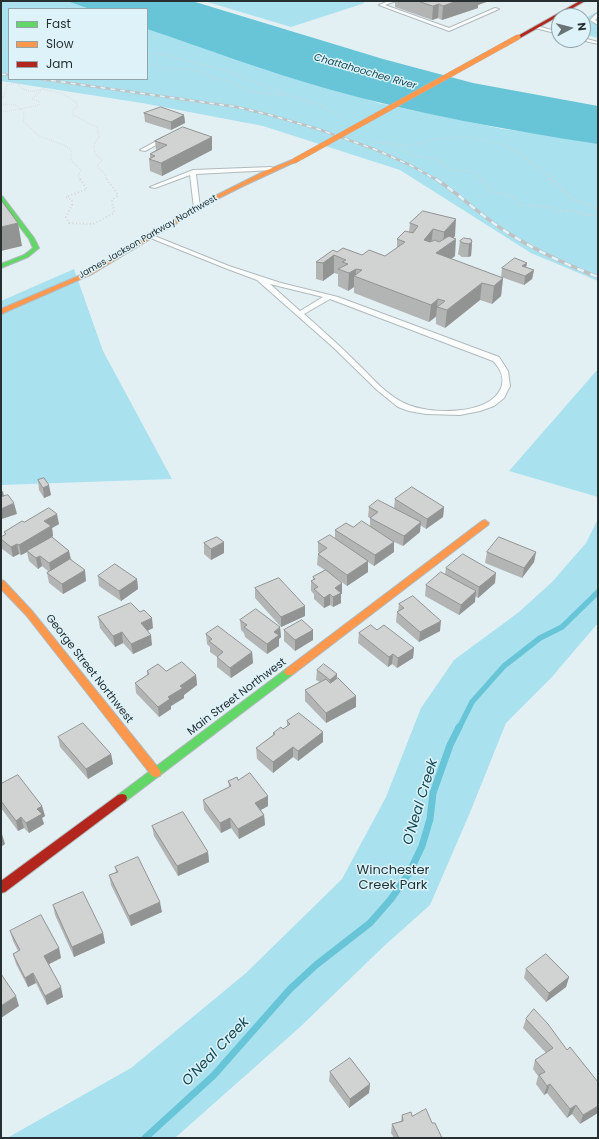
<!DOCTYPE html>
<style>
body{margin:0}
#map{position:relative;width:599px;height:1139px;overflow:hidden;background:#e3f0f3;font-family:Poppins,sans-serif}
canvas{display:block}
.frame{position:absolute;inset:0;border:2px solid #272f31;pointer-events:none}
.legend{position:absolute;left:8px;top:8px;width:140px;height:72px;box-sizing:border-box;background:#ddf3f9;border:1px solid #94a5a9;margin:0;padding:5px 7px;list-style:none;font-size:12px;color:#272f31}
.legend li{display:flex;align-items:center;gap:8px;height:20px}
.legend b{width:20px;border:1px solid #94a5a9}
.north{position:absolute;left:551px;top:8px;width:40px;height:40px;box-sizing:border-box;background:#ddf3f9;border:1px solid #94a5a9;border-radius:50%;rotate:83deg;font-size:11px;font-weight:700;line-height:16px;text-align:center;color:#272f31}
.north::after{content:'';display:block;margin:auto;width:14px;height:18px;background:#697375;clip-path:polygon(50% 0,100% 100%,50% 72%,0 100%)}
</style>
<div id="map">
<canvas width="599" height="1139"></canvas>
<div class="frame"></div>
<ul class="legend">
<li><b style="height:5px;background:#63d668"></b>Fast</li>
<li><b style="height:5px;background:#ff974d"></b>Slow</li>
<li><b style="height:5px;background:#b3261e"></b>Jam</li>
</ul>
<div class="north">N</div>
</div>
<script>
const context = document.querySelector('canvas').getContext('2d');
context.lineJoin = 'round';
function fillPath(path, color) {
  context.fillStyle = color;
  context.fill(path, 'evenodd');
}
function strokePath(path, color, width, dash) {
  context.strokeStyle = color;
  context.lineWidth = width;
  context.lineCap = dash ? 'butt' : 'round';
  context.setLineDash(dash || []);
  context.stroke(path);
}
function drawText(font, color, halo, rows, align = 'center') {
  context.font = font + ' Poppins,sans-serif';
  context.lineWidth = 3;
  context.setLineDash([]);
  context.textBaseline = 'middle';
  context.strokeStyle = halo;
  context.fillStyle = color;
  for (const [text, x, y, turn = 0] of rows) {
    context.save();
    context.translate(x, y);
    context.rotate((+turn || 0) * Math.PI / 180);
    context.textAlign = isNaN(turn) ? turn : align;
    if (halo) context.strokeText(text, 0, 0);
    context.fillText(text, 0, 0);
    context.restore();
  }
}
fillPath(new Path2D(`
 M1 1H71L100 9H9V79H147V22L378 103 503 129 598 141V281L531 253 400 170 263 126 142 103 1 81Z
 M204 1H360L365 3 291 27Z
 M598 11V38L583 34V20Z
 M74 269 103 351 172 479 1 485V301Z
 M598 369V497L509 471Z
 M598 519V623L551 678 506 723 469 815 430 905 383 947 299 1028 175 1138H7L131 1068 246 973 342 879 386 797 421 708 454 660 519 612 552 582 586 543Z`), '#aae1ee');
fillPath(new Path2D(`
 M67 1H192L383 59 473 83 598 106V144C507 130 417 114 328 89 267 72 207 49 147 29V9H90Z`), '#67c5d7');
strokePath(new Path2D(`
 M459 728 472 702 504 666 540 638 562 627 598 592`), '#67c5d7', 5.5);
strokePath(new Path2D(`
 M145 1138 214 1075 290 989 316 965 370 923 391 899 409 873 422 846 430 819 433 793 450 745 459 727`), '#67c5d7', 7);
const lane = new Path2D(`
 M389 1H396L385 5 449 28 495 8 499 9 449 31 379 5Z
 M596 14H598V17L595 20 598 22V25L590 20Z
 M537 26 559 32V34L535 28V26Z
 M583 38 598 42V44L581 40H583Z
 M164 137 169 138 145 151 140 150Z
 M271 167 274 169 273 170 196 174 200 208 197 210 194 208 190 175 155 188 150 187 193 170Z
 M148 235H152L229 266 281 283 338 297 499 357 508 371 510 386 504 398 494 406 480 411 460 415 426 414 409 411 398 407 377 390 334 348 257 280 225 268 148 237ZM270 284 323 297 300 311ZM330 299 493 361C500 368 505 378 501 388 490 416 427 415 404 403 385 394 371 376 356 362 339 345 322 330 304 314Z`);
const fast = new Path2D(`
 M1 196 3 197 34 238 39 248 28 257 1 268V264L24 255 33 248 29 239 1 202Z
 M289 668 292 669 294 672 292 675 126 801 122 802 118 801 117 798 118 795 286 669Z`);
const slow = new Path2D(`
 M292 160 297 161 243 186 217 199 92 274 1 314V309L88 272 213 197 265 171Z
 M485 520 489 523 488 525 292 675H286L284 672 286 669 482 521Z
 M1 580 4 581 32 611 160 770 161 773 160 776 156 777 152 776 26 615 1 589Z`);
const jam = new Path2D(`
 M580 1H585L520 38 516 37Z
 M122 794 126 795 127 798 126 801 5 892 1 893V881L118 795Z`);
strokePath(lane, '#b0babd', 2);
strokePath(fast, '#b0babd', 2);
strokePath(slow, '#b0babd', 2);
strokePath(jam, '#b0babd', 2);
strokePath(new Path2D(`
 M10 1 18 9
 M1 38 9 42
 M1 50 9 47
 M147 53 165 55 235 73 244 78 284 93
 M147 64 163 68 201 71 211 77 231 82 248 91 290 96 322 105 342 118
 M44 83V90L62 93 77 103V107L73 110V115C82 119 88 124 97 127L99 137C91 146 93 153 102 160L97 166 105 174 107 180
 M1 99 4 97 7 85 17 83C24 92 32 93 42 89
 M1 104 15 105 21 109 39 105V101L32 99 44 87
 M1 112 21 109 24 113 23 121 39 136 64 145 71 150V160L81 170 78 176 81 180
 M372 141 397 147 413 155 438 160 450 170 474 171 481 180
 M385 142 408 146 436 139 463 137 487 140 505 146 522 155 552 180`), '#d3d6d7', 1.5, [0.5, 1.5]);
strokePath(new Path2D(`
 M80 179 87 189 66 197 72 200V205L66 217 69 223 93 224 114 213 112 200 118 195C115 188 109 185 107 179
 M480 179 493 192 515 197 518 205 554 207 557 212 570 210 588 215H598
 M550 179 575 201 591 205 598 210`), '#d3d6d7', 2, [1, 2.5]);
fillPath(lane, '#fbfdfd');
fillPath(fast, '#63d668');
fillPath(slow, '#ff974d');
fillPath(jam, '#b3261e');
const railFar1 = new Path2D(`
 M1 74 9 75
 M41 79 237 107 270 115 318 129 374 149 410 165 437 180`);
const rail = new Path2D(`
 M436 179C459 194 479 214 502 229 532 249 565 264 598 277`);
strokePath(railFar1, '#bfc2c3', 2.5);
strokePath(rail, '#bfc2c3', 3.5);
strokePath(railFar1, '#ddf3f9', 1.5, [5]);
strokePath(rail, '#ddf3f9', 2.5, [7]);
const slowBridge = new Path2D(`
 M294 161 518 37`);
strokePath(slowBridge, '#b0babd', 6, []);
strokePath(slowBridge, '#ff974d', 5);
fillPath(new Path2D(`
 M395 1H489L478 5V8L442 20 438 18 432 20 395 7Z
 M144 113 184 115 185 123 171 130 145 122Z
 M155 141 212 150 162 176 150 171 149 159 150 158V154L156 150Z
 M423 211 455 236 454 237 455 256 451 259 503 278 501 296 492 304 480 300 445 328 436 324V317L429 322 354 293V287L348 291 338 286V274L334 273 323 281 316 279V262L337 252 362 255 385 256 397 248V239L409 232 410 223Z
 M460 241 472 242 471 256 468 257H462L458 254Z
 M527 263 526 267 534 270 532 279 524 285 501 277 502 268Z
 M38 480 51 495 44 498 39 490Z
 M395 499 444 507 443 517 426 529 420 525V532L403 546 394 542V552L374 566 368 562V572L347 586 335 577 342 594H341V603L333 607 330 605 324 608 314 599V594L311 591V581L313 580V577L325 570 317 565 318 554 319 553 318 552V542L335 538V530L370 526V518L368 517 369 507 394 508Z
 M24 522 59 524 52 528 53 536 52 537 69 551 71 559 86 581 63 594 49 583 47 573 49 572 42 566 38 569 29 561 27 552 21 555 19 554 13 557 1 548V537L5 535 4 532Z
 M224 542V553L211 560 204 554V543Z
 M487 552H536L534 562 522 578 485 563Z
 M446 568 495 583 478 598 475 596V602L459 615 425 596 426 585 445 574Z
 M98 576 137 579 138 589 121 601 99 586Z
 M255 588 305 616 281 627 255 598Z
 M399 604 440 631 419 642 396 622 397 612 398 611Z
 M98 617 153 628 148 631 152 645 133 654 123 643 115 647 100 628Z
 M240 620 280 627 281 637 279 639V646L267 654 245 637 244 633 241 630Z
 M284 630H313V640L295 651 284 641Z
 M377 630 414 648 413 658 397 668 392 664 388 667 358 643 359 633Z
 M206 634 252 652 253 663 231 678 217 667V657L210 652V647L207 644Z
 M317 670 337 674V679L356 707 326 723 305 701V690L320 682 316 680Z
 M147 671H166L196 675 197 685 184 695V698L171 706V709L159 717 136 693 135 683 147 675Z
 M287 721 323 732V742L298 761 293 757 273 773 257 759 256 748 273 735V733L283 729 287 726Z
 M58 737 111 754 113 764 88 779 60 747Z
 M238 780 268 806 261 810 264 815 265 825 239 839 231 828 221 833 204 810 203 800 229 787 228 781Z
 M1 784 42 806 45 816 42 818 44 824 29 833 24 828 18 831 1 808Z
 M152 826 208 852 209 862 178 876 154 836Z
 M115 867 162 912 131 926 111 885 109 875 116 872Z
 M53 905 103 933 105 943 74 957 55 915Z
 M10 931 59 948 61 958 49 964 63 997 47 1005 36 983 28 987 16 964 13 954 18 951 13 941Z
 M526 969 569 977 566 987 546 1002 524 978Z
 M526 1019 567 1050 598 1082 580 1124 572 1114 567 1118 547 1093 544 1095 536 1084 538 1076 533 1069 535 1060 546 1053 523 1028Z
 M330 1072 370 1084 369 1093 349 1108 329 1081Z
 M402 1115 412 1116 432 1123 442 1138H394L391 1133 392 1124 401 1121Z`), '#b3b5b5');
fillPath(new Path2D(`
 M457 1H489L478 5V8L442 20 443 6Z
 M439 4 438 18 432 20 433 6Z
 M184 115 185 123 171 130V122Z
 M212 137V150L162 176 161 163Z
 M456 219 455 236 445 247 456 239 455 256 435 270 436 253 443 248 444 232Z
 M18 223 22 246 1 251V227Z
 M433 229 431 246 424 240Z
 M472 242 471 256 468 257 469 244Z
 M334 255V273L323 281V263Z
 M527 263 525 272 521 275 522 266Z
 M356 269V276H354V287L348 291 349 273Z
 M534 270 532 279 524 285 525 276Z
 M503 278 501 296 492 304 494 286Z
 M482 283 480 300 445 328 447 310Z
 M438 299 436 316 429 322 431 305Z
 M49 485 51 495 44 498 43 488Z
 M3 491 5 501 1 507V492Z
 M14 503 17 514 2 519 1 509Z
 M444 507 443 517 426 529 427 519Z
 M57 514 59 524 52 528 53 536 28 551H27V552L21 555 19 545 44 521Z
 M421 522 420 532 403 546 404 536Z
 M224 542V553L211 560V549Z
 M394 542V552L374 566 375 555Z
 M17 544 19 554 13 557 11 547Z
 M69 551 71 561 51 573 49 563Z
 M536 552 534 562 522 578 524 568Z
 M40 556 42 566 38 569 36 558Z
 M368 561V572L347 586V575Z
 M85 570 86 581 63 594 62 584Z
 M496 573 495 583 478 598 479 587Z
 M137 579 138 589 121 601 119 591Z
 M342 583V594H341V603L333 607V597L335 588Z
 M476 591 475 602 459 615 461 605Z
 M330 594V605L324 608V598Z
 M305 606V616L281 627V617Z
 M152 618 153 628 142 633 141 623Z
 M441 621 440 631 419 642 420 632Z
 M280 627 281 637 279 639V646L267 654V644L274 632Z
 M313 630V640L295 651V640Z
 M122 632 123 643 115 647 113 636Z
 M151 635 152 645 133 654 131 644Z
 M414 648 413 658 397 668 398 658Z
 M252 652 253 663 231 678 230 668Z
 M393 654 392 664 388 667 389 657Z
 M337 674 336 685 329 690 330 680Z
 M196 675 197 685 184 695V698L171 706V709L159 717 158 707 168 697 180 686Z
 M356 696V707L326 723V713Z
 M323 732V742L298 761V751Z
 M293 747V757L273 773V762Z
 M111 754 113 764 88 779 86 769Z
 M268 796V806L255 813V803Z
 M42 806 45 816 42 818 44 824 29 833 26 823 37 809Z
 M264 815 265 825 239 839 238 829Z
 M21 817 24 828 18 831 16 821Z
 M230 818 231 828 221 833 220 823Z
 M1 834H2L5 844 1 847Z
 M208 852 209 862 178 876 177 866Z
 M160 902 162 912 131 926 129 916Z
 M103 933 105 943 74 957 72 947Z
 M59 948 61 958 47 965 44 956Z
 M33 973 36 983 28 987 25 978Z
 M569 977 566 987 546 1002 549 993Z
 M61 987 63 997 47 1005 45 996Z
 M16 996 19 1006 1 1018V1006Z
 M370 1084 369 1093 349 1108 350 1099Z
 M550 1084 547 1093 544 1095 547 1086Z
 M576 1105 572 1114 567 1118 570 1109Z
 M598 1106V1113L580 1124 583 1115Z`), '#929493');
const building = new Path2D(`
 M418 1H457L443 6 439 4 433 6Z
 M161 107 184 115 171 122 144 113Z
 M183 127 212 137 161 163 149 159 155 156 150 154 167 145 155 141Z
 M1 200 18 223 1 227Z
 M423 211 456 219 444 232 433 229 424 240 430 242 435 240 439 242 449 236 456 239 436 253 503 278 494 286 482 283 447 310 437 307 445 301 438 299 431 305 354 276 362 270 356 269 349 273 338 269 348 264 342 262 346 260 334 255 323 263 316 262 333 250 337 252 343 248 362 255 369 250 385 256 405 242 397 239 405 231 413 233 418 226 410 223Z
 M464 238 471 239 472 242 469 244 463 243 460 241Z
 M515 258 527 263 522 266 534 270 525 276 502 268Z
 M44 478 49 485 43 488 38 480Z
 M412 487 444 507 427 519 395 499Z
 M8 495 14 503 1 509V497Z
 M378 500 421 522 404 536 370 518 378 512 369 507Z
 M49 508 57 514 44 521 51 526 19 545 17 544 11 547 1 539V537L6 534 4 532 22 521 24 522Z
 M362 521 394 542 375 555 335 530 346 523 353 527Z
 M330 535 368 561 347 575 318 554 327 548 318 542Z
 M52 537 69 551 49 563 40 556 36 558 27 551Z
 M217 537 224 542 211 549 204 543Z
 M499 537 536 552 524 568 487 552Z
 M463 554 496 573 479 587 446 568Z
 M70 559 85 570 62 584 47 573Z
 M115 564 137 579 119 591 98 576Z
 M326 570 342 583 335 588 341 593 333 597 330 594 324 598 314 589 318 587 311 581 315 579 313 577Z
 M441 572 476 591 461 605 426 585Z
 M279 578 305 606 281 617 255 588Z
 M413 596 441 621 420 632 397 612 404 608 399 604Z
 M131 603 140 612 144 610 152 618 141 623 151 635 131 644 122 632 113 636 98 617Z
 M256 609 280 627 274 632 279 635 267 644 244 627 247 625 240 620Z
 M302 620 313 630 295 640 284 630Z
 M371 625 377 630 384 625 414 648 398 658 393 654 389 657 359 633Z
 M218 626 252 652 230 668 217 657 223 652 209 641 212 639 206 634Z
 M182 662 196 675 180 686 183 688 168 697 170 699 158 707 135 683 149 674 147 671 158 664 166 671Z
 M324 664 337 674 330 680 317 670Z
 M338 678 356 696 326 713 305 690 326 679 330 683Z
 M299 713 323 732 298 751 293 747 273 762 256 748 275 734 273 733 281 727 283 729 290 724 287 721Z
 M83 723 111 754 86 769 58 737Z
 M250 773 268 796 255 803 264 815 238 829 230 818 220 823 203 800 231 786 228 781 237 777 238 780Z
 M18 775 42 806 37 809 42 814 26 823 21 817 16 821 1 801V784Z
 M183 812 208 852 177 866 152 826Z
 M138 857 160 902 129 916 109 875 118 872 115 867Z
 M83 892 103 933 72 947 53 905Z
 M41 915 59 948 44 956 61 987 45 996 33 973 25 978 13 954 20 950 10 931Z
 M546 954 569 977 549 993 526 969Z
 M1 974 16 996 1 1006Z
 M534 1009 548 1024 567 1050 570 1047 598 1082V1092L597 1093 598 1094V1106L583 1115 576 1105 570 1109 550 1084 547 1086 539 1075 545 1072 535 1060 553 1048 526 1019Z
 M350 1058 370 1084 350 1099 330 1072Z
 M426 1109 432 1123H435L442 1138H399L392 1124 403 1121 402 1115 411 1112 412 1116Z`);
fillPath(building, '#d0d3d2');
strokePath(building, '#929493', 1);
drawText('9px', '#272f31', '#ddf3f9', [
 ["James Jackson Parkway Northwest",148,237,-30]
]);
drawText('italic 10px', '#124853', '#ddf3f9', [
 ["Chattahoochee River",365,72,16]
]);
drawText('11px', '#272f31', '#ddf3f9', [
 ["George Street Northwest",89,669,52],
 ["Main Street Northwest",237,697,-37]
]);
drawText('13px', '#1e3338', '#ddf3f9', [
 ["Winchester",393,871],
 ["Creek Park",393,886]
]);
drawText('italic 14px', '#124853', '#ddf3f9', [
 ["O'Neal Creek",421,802,-73],
 ["O'Neal Creek",216,1052,-46]
]);
</script>
